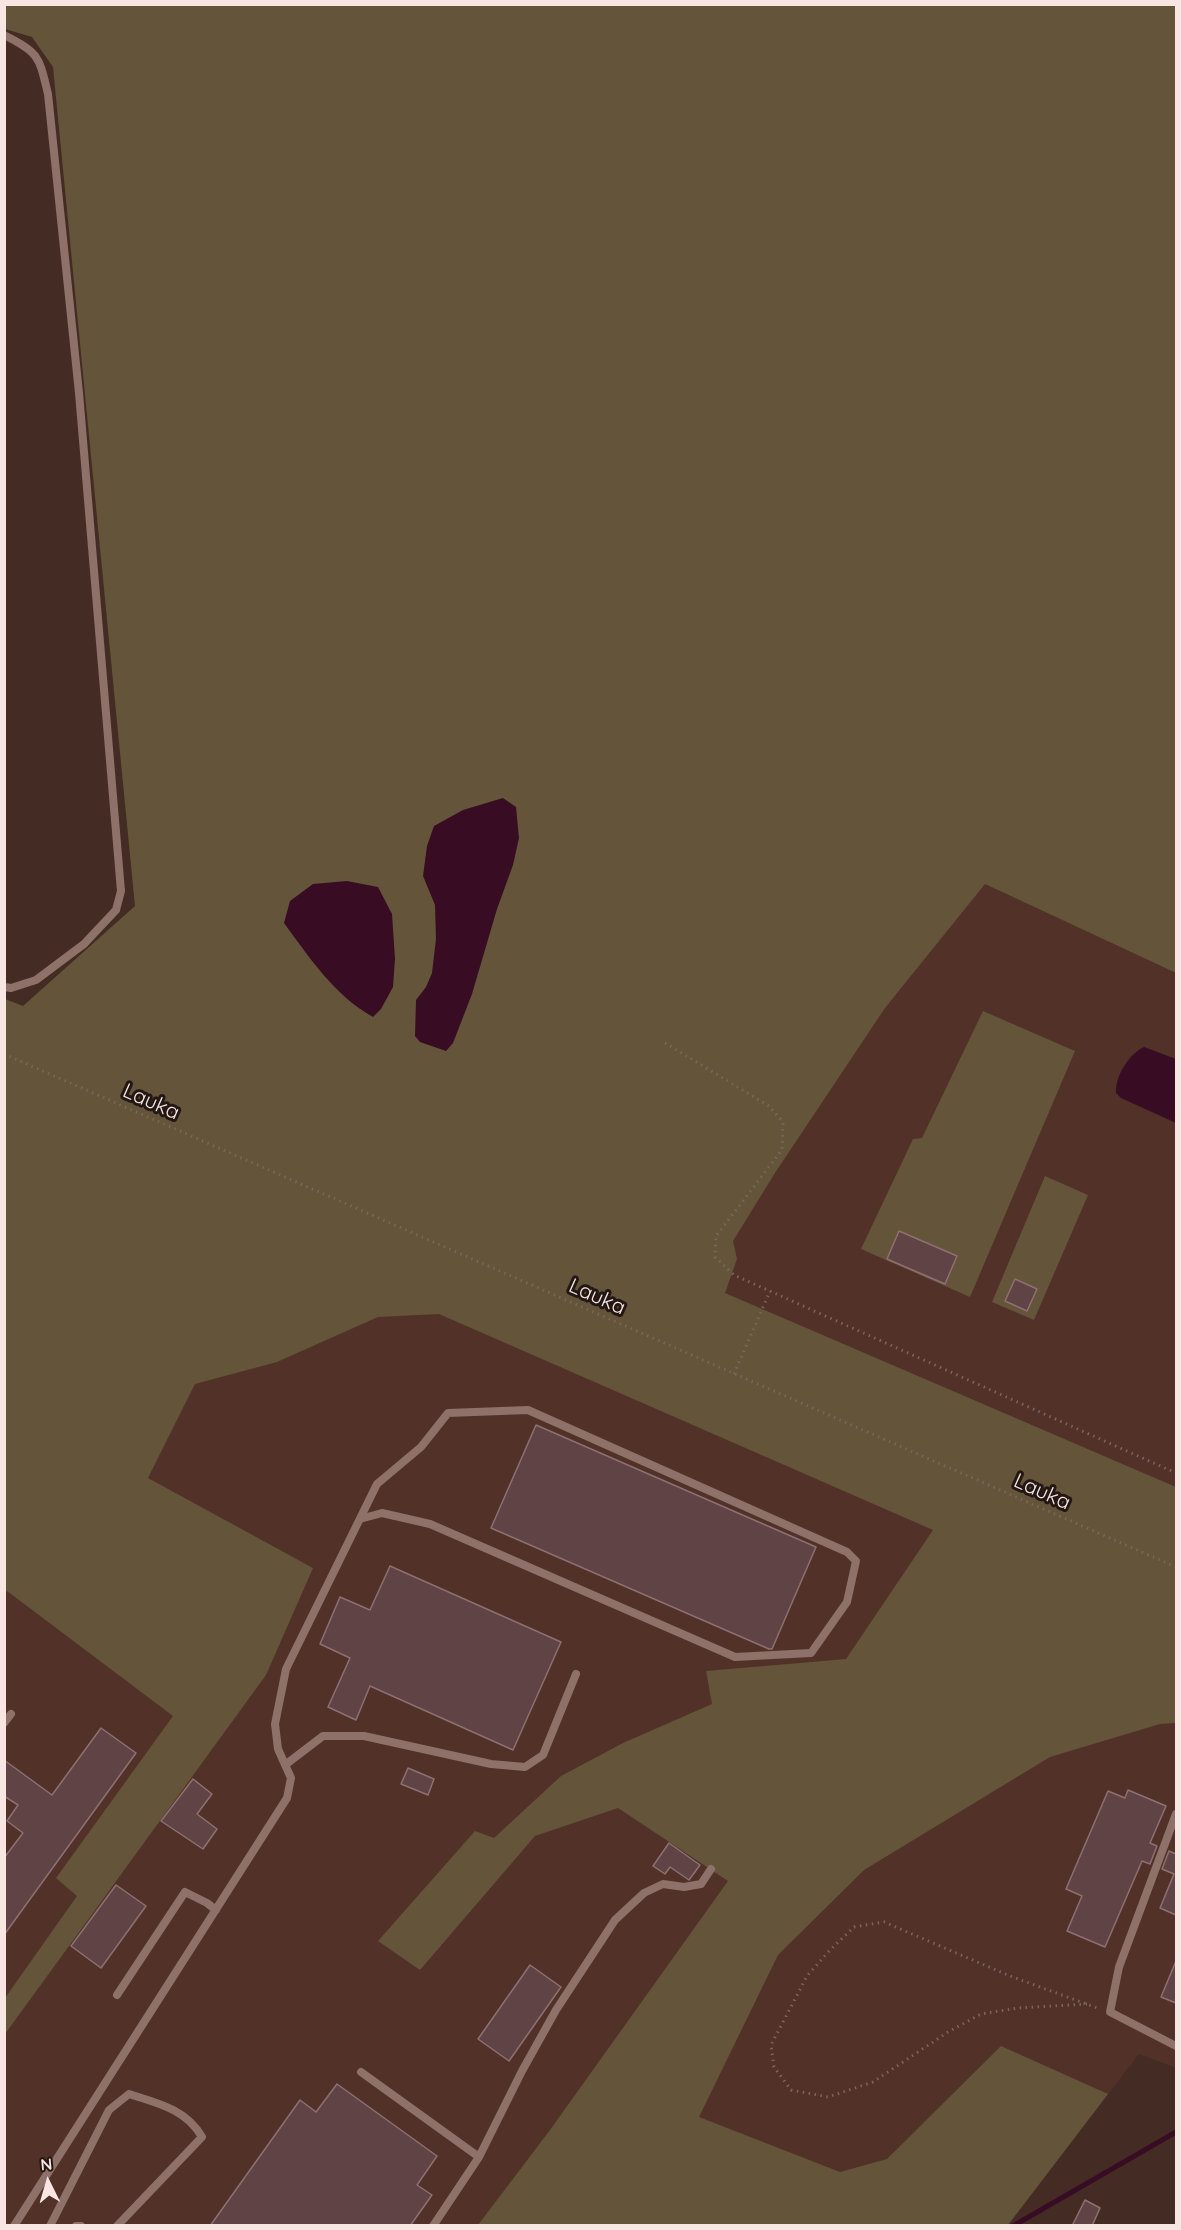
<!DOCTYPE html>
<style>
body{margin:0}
#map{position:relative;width:1181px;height:2230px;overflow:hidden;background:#442c25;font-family:Quicksand,sans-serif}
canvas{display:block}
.frame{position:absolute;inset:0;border:6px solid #f7e6e1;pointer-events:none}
.north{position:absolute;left:18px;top:2152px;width:60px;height:60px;-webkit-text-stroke:4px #231714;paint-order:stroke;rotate:355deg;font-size:16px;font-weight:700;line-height:24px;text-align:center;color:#f7e6e1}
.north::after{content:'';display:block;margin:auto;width:21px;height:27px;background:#f7e6e1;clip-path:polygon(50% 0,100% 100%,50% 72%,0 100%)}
</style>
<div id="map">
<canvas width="1181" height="2230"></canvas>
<div class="frame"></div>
<div class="north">N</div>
</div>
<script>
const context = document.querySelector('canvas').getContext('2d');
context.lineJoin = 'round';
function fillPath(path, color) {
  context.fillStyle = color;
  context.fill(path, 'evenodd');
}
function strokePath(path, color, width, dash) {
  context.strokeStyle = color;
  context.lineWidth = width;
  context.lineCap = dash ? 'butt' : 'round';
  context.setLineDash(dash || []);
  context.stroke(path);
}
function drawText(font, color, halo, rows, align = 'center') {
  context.font = font + ' Quicksand,sans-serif';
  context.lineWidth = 6;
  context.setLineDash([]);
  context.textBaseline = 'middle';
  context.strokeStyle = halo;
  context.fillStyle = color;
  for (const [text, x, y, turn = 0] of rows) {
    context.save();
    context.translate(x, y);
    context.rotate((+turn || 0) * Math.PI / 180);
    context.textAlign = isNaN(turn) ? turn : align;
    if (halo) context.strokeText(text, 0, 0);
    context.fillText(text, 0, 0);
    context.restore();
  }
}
fillPath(new Path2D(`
 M544 808 985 884 1176 973V2068L1139 2054 1008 2225 5 2226V1562L312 1568 147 1478 210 1354Z`), '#513128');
fillPath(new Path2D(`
 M5 5H1176V973L985 884 885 1008 775 1173 733 1241 737 1259 725 1293 1176 1487V1723L1160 1724 1050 1757 864 1870 778 1955 699 2117 840 2172 887 2159 1001 2046 1108 2094 1008 2225H1013H478L550 2130 728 1881 618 1808 535 1836 420 1970 378 1941 475 1831 494 1838 561 1776 623 1743 712 1704 706 1671 846 1659 933 1530 439 1314 378 1317 277 1362 195 1384 148 1478 313 1568 266 1675 5 2034V1998L77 1896 56 1878 173 1716 7 1591 5 1593V999L23 1006 135 906 53 67 32 37 5 29Z
 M983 1011 1075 1051 970 1297 861 1249 913 1139 922 1138Z
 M1045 1176 1088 1195 1034 1320 992 1302Z`), '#645439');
fillPath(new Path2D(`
 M503 798 516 807 519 838 513 865 497 909 472 994 453 1043 446 1051 420 1042 415 1036 416 1000 426 987 432 973 436 939 435 905 423 876 427 846 434 826 463 810Z
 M347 881 378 887 392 914 395 959 393 987 381 1009 373 1017C335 996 309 957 284 923L290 901 313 884Z
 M1144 1047 1176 1059V1123L1121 1098 1116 1093C1115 1076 1129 1054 1144 1047Z`), '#380d23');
strokePath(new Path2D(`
 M1013 2226 1176 2132`), '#380d23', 5);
const building = new Path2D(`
 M899 1231 957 1256 945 1284 887 1259Z
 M1015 1279 1037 1289 1027 1311 1005 1301Z
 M536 1425 816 1547 772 1649H769L491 1528Z
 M390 1566 561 1642 513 1750 370 1686 356 1720 328 1707 350 1658 320 1644 340 1597 370 1610Z
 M101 1728 136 1753 4 1935V1858L23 1833 7 1821 18 1805 4 1796V1760L52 1795Z
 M408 1768 434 1779 428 1795 401 1784Z
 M193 1779 212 1794 197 1814 217 1829 203 1849 161 1821Z
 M1128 1790 1166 1806 1150 1843 1157 1846 1150 1864 1142 1861 1105 1947 1067 1931 1082 1896 1066 1889 1108 1791 1125 1798Z
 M669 1843 700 1865 689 1880 670 1867 665 1874 653 1866Z
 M1169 1851 1176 1854V1915L1160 1908 1174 1874 1162 1869Z
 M116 1885 146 1906 101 1968 71 1946Z
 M1176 1961V2003L1161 1997Z
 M530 1965 561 1987 509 2061 478 2039Z
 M337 2084 437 2156 417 2185 432 2195 410 2226H210L300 2100 316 2112Z
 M1085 2200 1100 2208 1092 2226H1072Z`);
fillPath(building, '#5f4345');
strokePath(building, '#8e7072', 1.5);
strokePath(new Path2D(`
 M665 1043 769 1106 783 1122 782 1150 716 1236 715 1257 734 1275 1176 1473
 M4 1054 1176 1567
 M734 1374 770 1291
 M1087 2004 1018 2008 981 2014 948 2032 873 2082 828 2097 791 2090 774 2067 771 2045 807 1976 829 1951 854 1927 884 1922 1010 1976 1100 2009`), '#7b655f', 3, [1.5, 4.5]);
strokePath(new Path2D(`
 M4 35C40 53 39 57 48 94L79 393 121 891 116 910 84 944 36 980 11 988 4 987
 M4 1723 11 1714
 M285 1765 323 1736H364L491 1764 525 1767 543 1755 576 1674
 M1176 1814 1119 1967 1110 2012 1176 2046
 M117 1995 185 1892 207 1903 216 1910
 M361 2072 479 2157 433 2226
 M479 2157 522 2071 556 2010 615 1920 644 1893 663 1884 684 1887 701 1884 711 1869
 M14 2226 287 1798 291 1778 278 1749 275 1724 286 1669 377 1484 421 1447 448 1413 528 1410 847 1552 856 1561 847 1602 811 1653 735 1657 430 1524 382 1513 360 1519
 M50 2226 109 2110 129 2094C157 2103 186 2109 202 2137L117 2226
 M76 2226H81`), '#8e7169', 8);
drawText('21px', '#f7e6e1', '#231714', [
 ["Lauka",151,1102,24],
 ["Lauka",597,1297,24],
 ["Lauka",1042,1492,24]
]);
</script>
